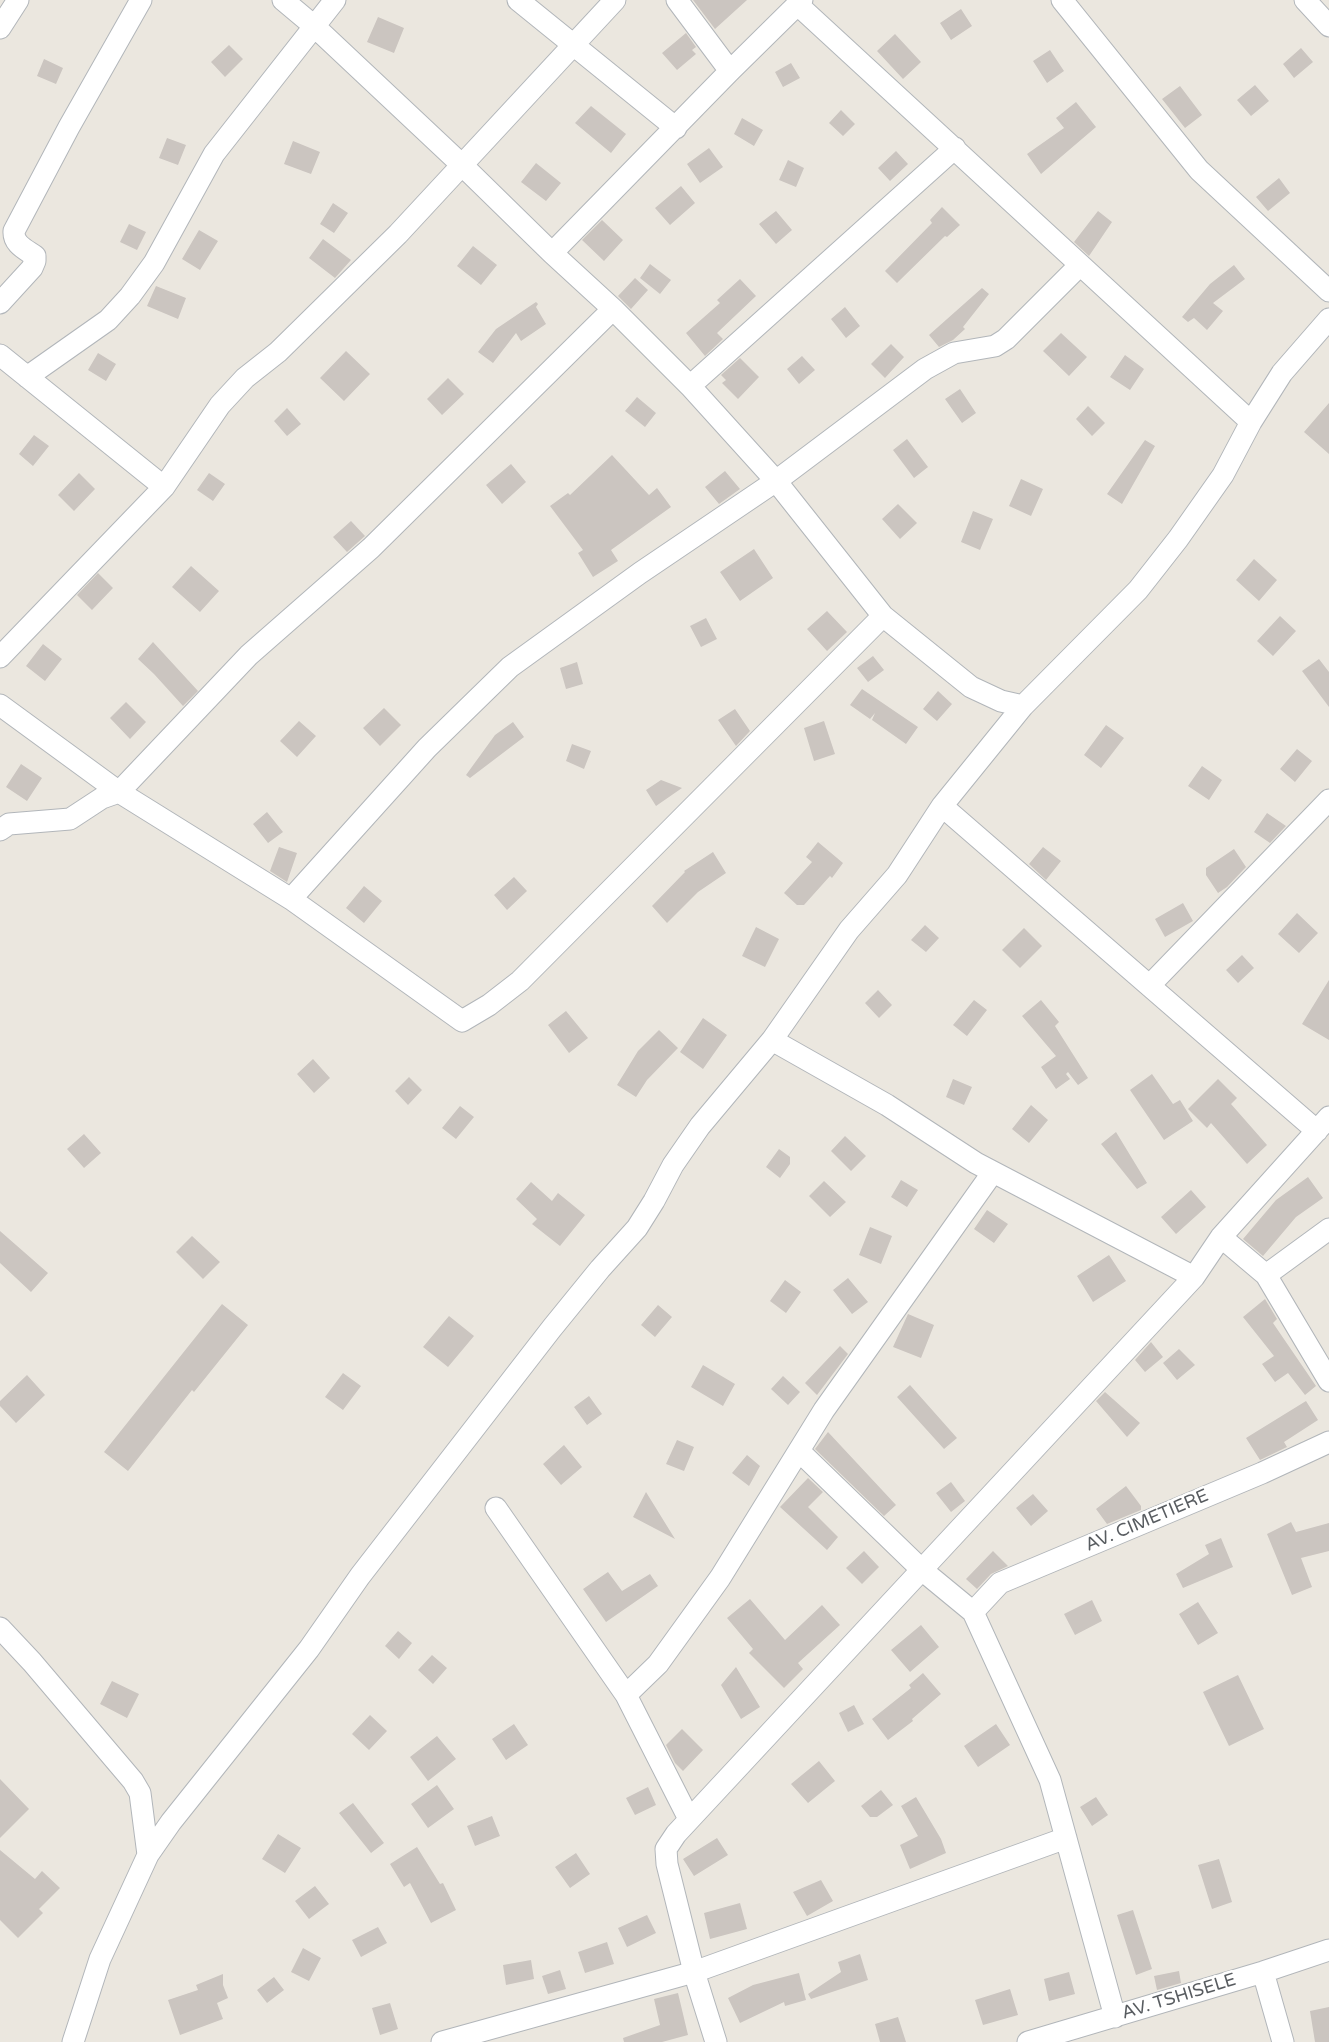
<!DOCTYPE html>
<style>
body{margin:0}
canvas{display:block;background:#ebe7df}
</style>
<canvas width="1329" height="2042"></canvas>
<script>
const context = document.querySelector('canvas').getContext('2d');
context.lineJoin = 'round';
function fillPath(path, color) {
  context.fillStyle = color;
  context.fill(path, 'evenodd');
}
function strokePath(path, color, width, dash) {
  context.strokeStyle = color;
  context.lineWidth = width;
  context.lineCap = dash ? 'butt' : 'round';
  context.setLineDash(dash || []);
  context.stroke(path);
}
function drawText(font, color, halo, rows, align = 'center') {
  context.font = font + ' "Varela Round",sans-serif';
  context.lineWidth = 5;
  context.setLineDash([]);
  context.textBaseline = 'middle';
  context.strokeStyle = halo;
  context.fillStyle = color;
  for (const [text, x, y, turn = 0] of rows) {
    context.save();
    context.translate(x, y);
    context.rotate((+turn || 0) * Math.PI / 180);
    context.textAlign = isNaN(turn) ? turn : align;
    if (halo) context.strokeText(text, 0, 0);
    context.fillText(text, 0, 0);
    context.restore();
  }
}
fillPath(new Path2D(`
 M693 0H747L715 29Z
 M961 9 972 26 951 40 940 23Z
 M378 17 404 28 394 53 367 42Z
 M686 33 696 47 692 50 696 54 677 70 662 53Z
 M895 34 921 62 903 79 877 51Z
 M229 45 243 59 225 77 211 62Z
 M1301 48 1313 62 1294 78 1283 64Z
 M1050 50 1064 71 1047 83 1033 61Z
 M44 59 63 68 56 84 37 76Z
 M791 63 800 78 783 87 775 72Z
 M1255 85 1269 101 1251 116 1237 100Z
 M1180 86 1202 115 1185 128 1162 99Z
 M1076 102 1096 127 1041 174 1027 154 1064 128 1056 118Z
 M591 106 626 134 611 153 575 123Z
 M841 110 855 124 843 136 829 123Z
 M742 118 763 130 754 146 734 134Z
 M167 138 186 145 178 165 159 158Z
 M293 141 320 152 311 174 284 164Z
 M709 148 723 167 700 183 687 164Z
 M896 151 908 164 890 181 878 168Z
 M788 160 804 168 796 187 779 180Z
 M536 163 561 183 546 201 521 182Z
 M1279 178 1290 193 1268 211 1256 197Z
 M681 186 695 203 670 225 655 208Z
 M333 203 348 213 334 233 320 224Z
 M942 207 960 225 947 237 945 236 897 283 885 271 932 223 930 220Z
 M776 211 792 230 776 244 759 224Z
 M1098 211 1112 222 1089 256 1074 242Z
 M602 220 623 240 604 261 582 240Z
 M129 224 146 232 137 250 120 242Z
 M199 230 218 241 200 270 182 259Z
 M323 239 351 260 335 278 309 258Z
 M473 246 497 265 481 285 457 266Z
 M650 264 671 280 660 294 640 278Z
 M1234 265 1245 279 1213 303 1223 311 1207 330 1194 318 1188 322 1182 317 1210 284Z
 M635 278 648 290 631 309 618 296Z
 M740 279 756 296 717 333 723 339 705 356 686 333 720 303 717 300Z
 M156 286 186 298 178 319 147 306Z
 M982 288 989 294 963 327 965 329 953 340 939 347 929 335Z
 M536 302 538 304 536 307 546 324 521 341 516 333 493 363 478 352 496 329Z
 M845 307 860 326 846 338 831 319Z
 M1061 333 1087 357 1069 376 1043 351Z
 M891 344 904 357 885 378 871 364Z
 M346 351 370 374 344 401 320 378Z
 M98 353 116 364 106 381 88 370Z
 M1125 355 1144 369 1130 390 1110 377Z
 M802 356 815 370 799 384 787 369Z
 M740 358 759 377 738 399 722 383 726 380 721 375Z
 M448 378 464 394 442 415 427 399Z
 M960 389 976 413 962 423 945 399Z
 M637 397 656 413 645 427 625 411Z
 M1329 403V454L1304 432Z
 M1088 406 1105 423 1092 436 1076 419Z
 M287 408 301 424 287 436 274 421Z
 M34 435 49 446 33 466 19 454Z
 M907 439 928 467 914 478 893 450Z
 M1145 440 1155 446 1122 504 1107 494Z
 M612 455 649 495 657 488 671 507 611 550 618 561 593 577 578 553 583 550 550 506 568 493 570 495Z
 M511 464 526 482 502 504 486 485Z
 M725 471 740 489 719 504 705 487Z
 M79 473 95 489 74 511 58 495Z
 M209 473 225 484 213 501 197 490Z
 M1021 479 1043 489 1031 516 1009 506Z
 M898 504 917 523 900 539 882 519Z
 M973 511 993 519 980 550 961 542Z
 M351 521 365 536 347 552 333 537Z
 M754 549 773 578 740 601 720 572Z
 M1254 559 1277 580 1259 601 1236 580Z
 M191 566 219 591 200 612 172 587Z
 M98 573 113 588 92 610 77 595Z
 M827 611 847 632 827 651 807 629Z
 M1280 616 1296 631 1273 656 1257 641Z
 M706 618 717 639 701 647 690 626Z
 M153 642 198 691 183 706 154 674 138 659Z
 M43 644 62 659 45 681 26 666Z
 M873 656 884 670 868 682 857 668Z
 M1319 659 1329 672V707L1302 671Z
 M577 662 583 684 566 689 560 668Z
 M862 689 918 727 906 744 872 720 875 713 870 719 850 705Z
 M938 691 952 704 937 721 923 709Z
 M126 702 146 722 130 739 110 718Z
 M384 708 401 725 380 746 363 728Z
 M735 709 750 731 736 746 718 720Z
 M299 721 316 736 297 757 280 741Z
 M824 721 835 754 814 761 804 728Z
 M513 722 524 737 470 778 466 775 495 735Z
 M1106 725 1124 738 1101 768 1084 755Z
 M572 744 591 751 584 769 566 761Z
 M1297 749 1312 761 1295 782 1280 769Z
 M21 764 42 778 27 801 6 787Z
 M1202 766 1222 780 1209 800 1188 786Z
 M661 780 682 788 656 806 646 790Z
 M267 812 283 832 268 843 253 824Z
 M1267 813 1286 826 1270 843 1254 832Z
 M818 842 843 863 832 878 830 876 804 905H797L784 893 812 862 806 857Z
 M279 847 297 853 287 882 270 871Z
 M1043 847 1061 861 1046 880 1029 864Z
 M1234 849 1246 867 1227 887 1218 893 1206 875V868Z
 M713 852 726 873 698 892 667 923 652 906 685 872 684 871Z
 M514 877 527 891 507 910 494 895Z
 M364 886 382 901 364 923 346 908Z
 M1183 903 1193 921 1165 937 1155 919Z
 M1297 913 1318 933 1299 953 1278 934Z
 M925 925 939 938 926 952 911 940Z
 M756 927 779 939 765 967 742 956Z
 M1024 928 1042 946 1020 968 1002 950Z
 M1242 955 1254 968 1238 983 1226 970Z
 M1329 980V1040L1302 1024Z
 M878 990 892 1005 879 1018 865 1003Z
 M974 1000 987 1010 967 1036 953 1025Z
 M1041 1000 1059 1022 1055 1026 1088 1078 1078 1085 1068 1072 1066 1074 1070 1079 1056 1089 1041 1067 1056 1056 1022 1016Z
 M566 1011 588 1038 569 1053 548 1025Z
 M703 1018 727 1035 703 1069 680 1052Z
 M659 1030 678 1048 647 1080 636 1097 617 1085 638 1051Z
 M313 1059 330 1078 314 1093 297 1074Z
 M1152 1074 1173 1104 1180 1100 1193 1121 1164 1140 1130 1090Z
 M409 1077 422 1090 408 1105 395 1091Z
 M953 1079 972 1087 964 1105 946 1097Z
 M1218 1079 1237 1098 1231 1104 1267 1145 1247 1164 1211 1123 1207 1128 1188 1109Z
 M1031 1105 1048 1120 1029 1143 1012 1129Z
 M460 1106 474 1117 456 1139 442 1128Z
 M1116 1132 1147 1183 1137 1189 1101 1144Z
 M84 1134 101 1153 84 1168 67 1149Z
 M845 1136 866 1156 851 1171 831 1151Z
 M779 1149 790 1157V1164L780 1178 766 1167Z
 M1308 1177 1323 1198 1296 1217 1263 1256 1243 1239 1276 1200Z
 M901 1180 918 1190 907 1207 891 1197Z
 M824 1181 846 1202 830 1217 809 1196Z
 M531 1182 552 1201 558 1193 585 1215 560 1246 532 1224 537 1219 516 1199Z
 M1191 1190 1206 1207 1176 1234 1161 1217Z
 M987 1210 1008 1224 994 1243 974 1229Z
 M870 1227 892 1236 881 1264 859 1255Z
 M0 1231 48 1273 31 1292 0 1263Z
 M192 1236 220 1262 203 1279 176 1252Z
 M1109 1255 1126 1281 1093 1302 1077 1276Z
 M848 1278 868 1302 852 1314 833 1290Z
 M785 1280 801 1292 786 1313 770 1301Z
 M1265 1299 1277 1319 1273 1323 1316 1386 1305 1395 1288 1373 1275 1382 1262 1364 1274 1356 1243 1317Z
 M222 1304 248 1325 194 1392 192 1390 128 1471 104 1452Z
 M658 1305 672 1317 655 1337 641 1325Z
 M908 1314 934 1325 921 1358 893 1347Z
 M449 1316 474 1336 448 1367 423 1347Z
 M1151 1342 1163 1357 1145 1372 1135 1360Z
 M840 1346 848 1354 817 1395 805 1383Z
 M1179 1349 1195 1365 1177 1380 1163 1363Z
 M703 1365 735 1384 723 1406 691 1387Z
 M343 1373 361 1386 343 1410 325 1397Z
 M27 1375 45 1395 16 1423 0 1406V1401Z
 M783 1376 800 1392 788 1405 771 1389Z
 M910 1385 957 1438 944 1449 897 1397Z
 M1105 1392 1140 1423 1127 1437 1096 1401Z
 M589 1396 602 1414 587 1425 574 1407Z
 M1306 1401 1318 1420 1284 1442 1287 1447 1260 1460 1246 1438Z
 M828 1432 896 1505 884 1516 815 1449Z
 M677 1440 694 1447 684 1471 666 1464Z
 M564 1445 582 1467 561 1485 543 1464Z
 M747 1455 760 1466 749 1486 732 1473Z
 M808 1478 823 1492 808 1507 838 1537 827 1550 780 1507Z
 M951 1482 965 1501 951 1512 936 1493Z
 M1126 1486 1141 1506V1510L1107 1524 1096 1509Z
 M646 1492 675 1539 633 1517Z
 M1033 1494 1048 1511 1031 1526 1016 1508Z
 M1291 1522 1296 1532 1329 1523V1551L1301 1558 1312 1587 1292 1595 1267 1534Z
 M1221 1538 1233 1567 1183 1588 1176 1574 1209 1554 1205 1545Z
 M864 1551 879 1567 862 1584 846 1568Z
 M993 1551 1008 1566 991 1574 977 1589 966 1579Z
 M608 1572 622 1591 650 1574 658 1586 606 1622 583 1589Z
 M750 1599 785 1640 822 1605 840 1625 798 1663 803 1669 784 1688 749 1653 753 1649 727 1618Z
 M1092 1600 1102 1621 1075 1635 1064 1614Z
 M1198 1602 1218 1633 1198 1645 1179 1614Z
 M921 1625 939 1647 910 1672 891 1650Z
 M398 1631 412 1643 399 1659 385 1646Z
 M432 1655 447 1668 433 1684 418 1670Z
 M736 1667 760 1707 741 1719 721 1685Z
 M923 1673 941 1694 912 1719 913 1721 888 1740 872 1719 911 1688 909 1685Z
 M1238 1675 1264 1729 1229 1746 1203 1692Z
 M112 1681 139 1694 127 1718 100 1704Z
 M854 1705 864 1724 848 1732 839 1713Z
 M370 1715 387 1731 369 1750 352 1734Z
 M514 1724 528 1745 506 1760 492 1739Z
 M996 1724 1010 1745 978 1767 964 1746Z
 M682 1729 703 1750 683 1771 675 1763 666 1745Z
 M437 1736 456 1759 428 1781 410 1757Z
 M819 1761 835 1781 808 1803 791 1784Z
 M0 1779 29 1809 0 1838Z
 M437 1785 454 1809 428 1828 411 1804Z
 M648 1787 656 1805 635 1815 626 1798Z
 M881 1790 893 1805 877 1817H870L861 1806Z
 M916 1797 941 1839 946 1853 910 1869 900 1845 918 1836 901 1806Z
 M1096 1797 1108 1815 1092 1826 1080 1807Z
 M353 1803 384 1843 371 1853 339 1813Z
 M492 1816 500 1836 475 1846 467 1826Z
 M278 1834 301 1848 285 1873 262 1859Z
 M717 1838 728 1855 694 1876 683 1859Z
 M417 1847 440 1884 443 1883 456 1910 431 1923 410 1883 404 1887 390 1864Z
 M0 1850 35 1879 42 1871 60 1888 39 1909 43 1913 18 1938 0 1920Z
 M576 1853 590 1874 570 1888 555 1867Z
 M1219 1859 1232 1902 1212 1909 1198 1865Z
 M821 1880 833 1901 807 1916 793 1892Z
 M315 1886 329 1904 309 1919 295 1901Z
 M740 1903 747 1929 710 1939 704 1913Z
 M1133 1910 1152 1969 1136 1975 1117 1915Z
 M647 1915 656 1933 627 1947 618 1928Z
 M378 1927 387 1943 361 1957 352 1940Z
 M607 1942 614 1964 585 1973 578 1952Z
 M303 1948 321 1958 309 1981 291 1972Z
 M860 1954 868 1980 811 1999 808 1994 841 1972 838 1962Z
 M531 1960 534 1979 506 1985 503 1965Z
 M560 1970 566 1989 548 1994 542 1976Z
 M1179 1971 1181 1983 1157 1990 1154 1976Z
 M1069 1972 1075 1994 1049 2001 1044 1979Z
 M799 1973 806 2000 785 2006 784 2002 740 2023 728 1998 753 1985Z
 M223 1974V1985L228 1998 217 2003 223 2019 180 2035 168 2000 198 1990 196 1985Z
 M274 1977 284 1990 267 2003 257 1990Z
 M1010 1989 1018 2015 983 2025 975 2000Z
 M678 1993 688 2035 662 2042H624L623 2038 660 2025 654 1999Z
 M390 2003 398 2029 380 2035 372 2008Z
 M1329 2007V2042H1315L1310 2011Z
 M898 2017 906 2042H880L875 2024Z`), '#cbc5c0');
const minor = new Path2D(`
 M283 0 314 26 463 166 552 253 613 309 690 386 776 481 883 616 971 687 1001 701 1023 706
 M518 0 676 128
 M677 0 730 71
 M1062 0 1199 170 1329 291
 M1305 0 1329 26
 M798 5C950 143 1099 284 1251 422
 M0 28 18 0
 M552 253 730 71 802 0
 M0 303 32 268 35 261V256C25 249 13 244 14 231L69 127 141 0
 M0 355 164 487
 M27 377 108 320 130 296 154 263 214 154 335 0
 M690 386 955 148
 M0 657 164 487 220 405 245 378 278 352 398 234 615 0
 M0 705 119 792 291 899 462 1021 489 1005 520 981 883 616
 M942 806 1317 1131
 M0 830 9 824 70 819 102 798 119 792 249 655 371 548 613 309
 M291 899 427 748 510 667 640 573 776 481 925 369 954 353 995 346 1006 339 1079 266
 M1150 985 1329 800
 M772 1040 887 1105 976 1163 1194 1277
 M1221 1237 1266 1275 1329 1381
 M1266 1275 1329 1229
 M799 1451 922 1570 973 1612 1050 1780 1115 2017
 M496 1508 626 1695 658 1664 720 1578 824 1410 993 1172
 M973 1612 1000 1583 1262 1473 1329 1442
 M0 1628 32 1662 133 1781 140 1793 148 1855
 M626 1695 689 1819
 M1263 1972 1283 2042
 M73 2042 100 1959 148 1855 171 1822 309 1649 360 1576 552 1328 600 1269 637 1228 654 1201 673 1165 700 1126 772 1040 849 930 897 875 942 806 1023 706 1138 590 1178 539 1223 475 1251 422 1282 373 1329 319
 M442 2042 694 1972 1066 1838
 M716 2042 694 1972 667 1864 666 1849 676 1834 1194 1277 1221 1237 1329 1117
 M1028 2042 1263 1972 1329 1950`);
strokePath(minor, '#b2b6ba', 23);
strokePath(minor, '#fff', 21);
drawText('18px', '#585c60', '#fff', [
 ["AV. CIMETIERE",1147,1521,-23],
 ["AV. TSHISELE",1179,1997,-17]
]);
</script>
